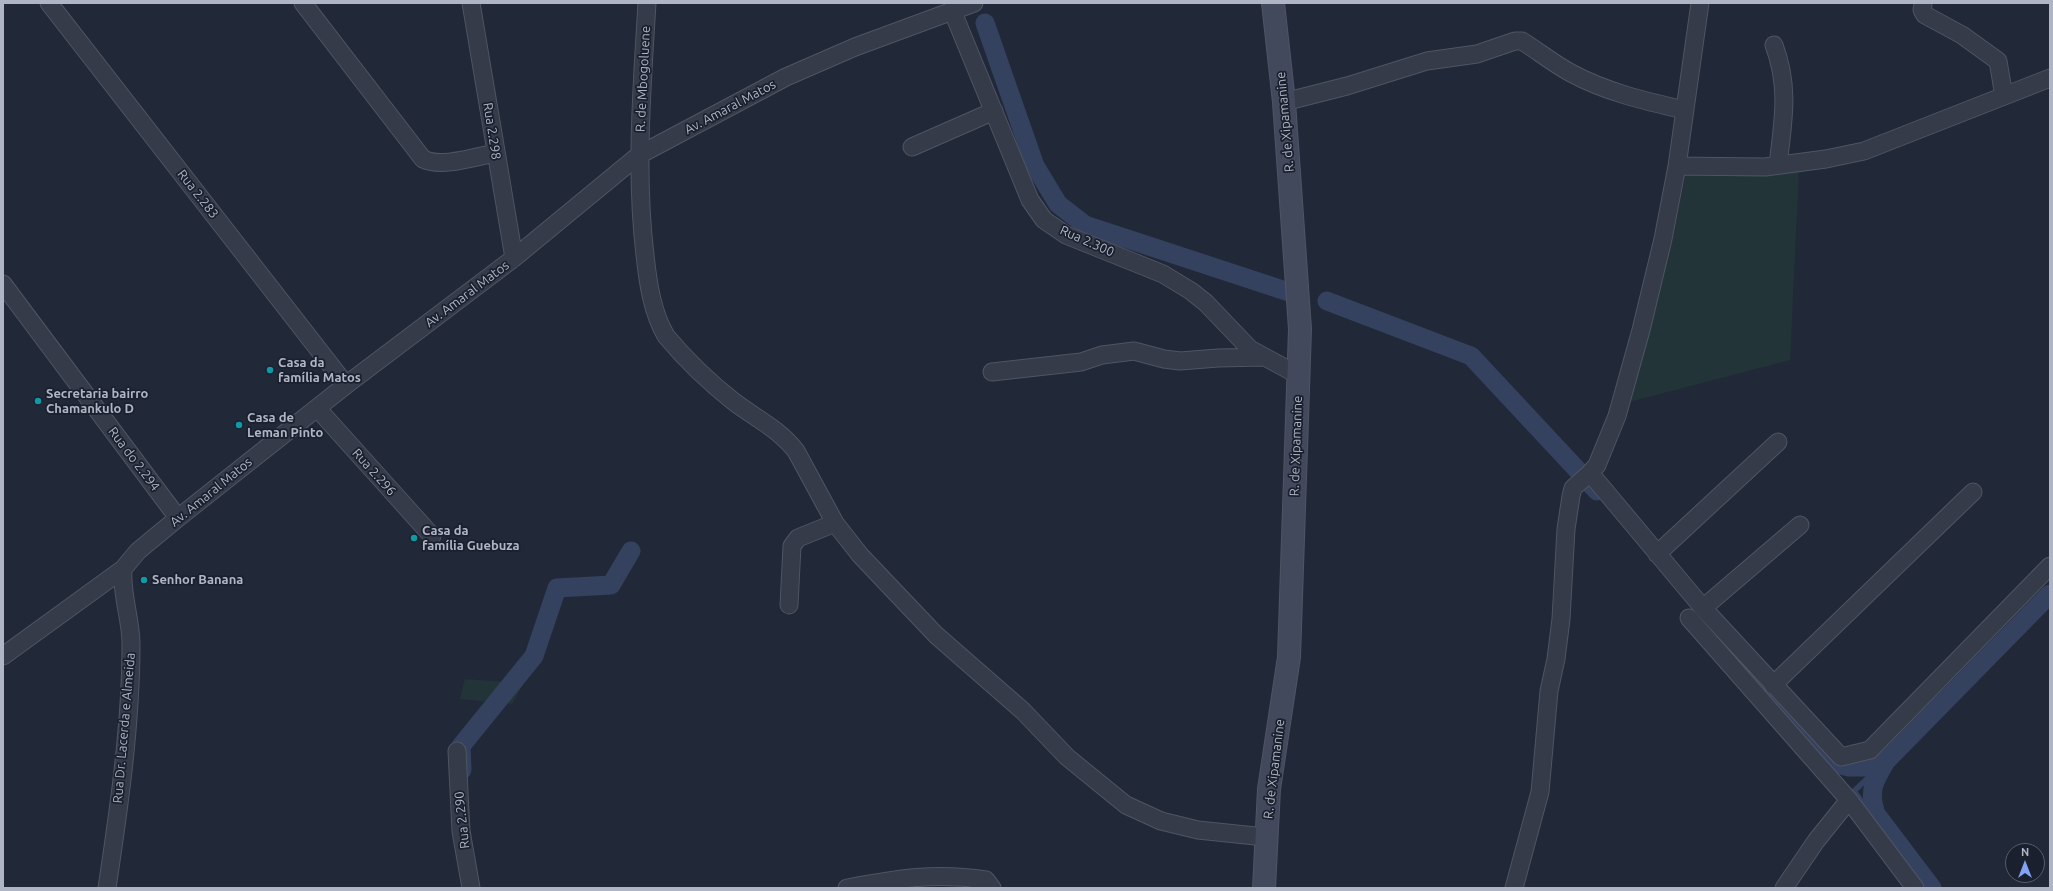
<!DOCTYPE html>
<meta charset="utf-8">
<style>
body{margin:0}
#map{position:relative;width:2053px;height:891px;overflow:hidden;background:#212838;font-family:Ubuntu,sans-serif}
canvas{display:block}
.frame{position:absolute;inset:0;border:4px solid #afb5c5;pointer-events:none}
.north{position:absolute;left:2005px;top:843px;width:40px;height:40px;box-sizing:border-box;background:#1a202d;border:1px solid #565c6a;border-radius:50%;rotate:0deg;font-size:11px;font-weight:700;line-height:16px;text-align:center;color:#afb5c5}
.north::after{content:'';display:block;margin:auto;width:14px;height:18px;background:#83a2f6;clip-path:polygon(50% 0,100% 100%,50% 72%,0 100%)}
</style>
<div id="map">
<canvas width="2053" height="891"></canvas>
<div class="frame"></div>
<div class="north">N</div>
</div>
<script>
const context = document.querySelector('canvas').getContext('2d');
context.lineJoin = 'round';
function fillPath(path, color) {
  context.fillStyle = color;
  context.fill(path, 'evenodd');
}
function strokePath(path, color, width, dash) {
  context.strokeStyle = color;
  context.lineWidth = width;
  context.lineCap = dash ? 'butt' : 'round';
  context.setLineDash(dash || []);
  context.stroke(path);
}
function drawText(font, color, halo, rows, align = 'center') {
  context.font = font + ' Ubuntu,sans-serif';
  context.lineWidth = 3.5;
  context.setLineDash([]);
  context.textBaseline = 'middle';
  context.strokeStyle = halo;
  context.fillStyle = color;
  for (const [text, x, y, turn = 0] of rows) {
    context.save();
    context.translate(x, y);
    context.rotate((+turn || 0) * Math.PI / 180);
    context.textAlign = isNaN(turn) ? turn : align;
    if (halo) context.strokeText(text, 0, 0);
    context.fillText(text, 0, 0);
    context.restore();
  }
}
fillPath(new Path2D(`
 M1689 158 1799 169 1790 360 1629 402 1672 242Z
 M465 679 524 683 512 704 460 699Z`), '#233439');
strokePath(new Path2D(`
 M1876 821 1854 791 1886 761`), '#35425f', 5.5);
strokePath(new Path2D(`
 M985 23 1035 166 1058 204 1085 225 1295 294
 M1327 301 1471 356 1597 491
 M1754 674 1829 762 1849 767H1874L1886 761
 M462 770 461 746 534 656 557 588 611 585 631 551
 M1932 888 1876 814C1868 791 1874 781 1886 761L2050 594`), '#35425f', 19);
const street = new Path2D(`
 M49 3 346 385
 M303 3 423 159C441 168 475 157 495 153
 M471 3 514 258
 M647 3C642 87 635 171 645 255 648 283 652 312 666 336 686 360 709 382 733 401 755 418 778 428 796 451L835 523 860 555 936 635 1023 711 1067 757 1126 805 1161 821 1198 830 1265 837
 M1700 3 1677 166 1663 239 1641 330 1617 416 1597 465 1590 473 1703 608 1841 757 1870 750 2050 566
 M1923 5 1922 10 1925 15 1962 35 1998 61 2004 96
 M952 10 1030 200 1044 220 1066 235 1163 274 1191 291 1206 303 1250 349 1298 375
 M1774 45C1790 88 1783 121 1778 165
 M1284 102 1347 86 1427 61 1477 54 1515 41H1522C1538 51 1554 64 1571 73 1606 92 1645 101 1684 110
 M912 147 994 111
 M1677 166 1765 167 1826 159 1864 151 2050 78
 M3 284 178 518
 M992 372 1081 362 1102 355 1134 351 1164 359 1180 361 1218 358 1264 357
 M317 408 432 536
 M1657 554 1778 442
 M789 605 792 546 798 538 835 523
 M1703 608 1800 525
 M1689 618 1849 800 1915 888
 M3 656 123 569 138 551 178 518 346 385 514 258 639 155 786 77 855 47 974 3
 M1773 685 1973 492
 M457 751 461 831 471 888
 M107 888C119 808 131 725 131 644 131 619 121 594 123 569
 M847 888C897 879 935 872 986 880L992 888
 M1514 888 1540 792 1549 691 1556 659 1561 619 1566 529 1571 496 1573 488 1590 473
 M1784 888 1816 841 1849 800`);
const secondary = new Path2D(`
 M1264 888 1269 789 1289 657 1300 329 1284 102 1273 3`);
strokePath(street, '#4f5563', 19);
strokePath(secondary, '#4f5563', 24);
strokePath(street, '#353b49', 17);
strokePath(secondary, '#43495c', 22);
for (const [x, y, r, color] of [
 [270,370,4,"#0f9aa8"],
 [38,401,4,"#0f9aa8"],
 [239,425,4,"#0f9aa8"],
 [414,538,4,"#0f9aa8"],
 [144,580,4,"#0f9aa8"]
]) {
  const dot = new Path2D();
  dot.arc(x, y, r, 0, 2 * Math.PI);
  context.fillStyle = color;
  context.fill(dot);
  strokePath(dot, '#1a202d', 1.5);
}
drawText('13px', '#afb5c5', '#1a202d', [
 ["R. de Mbogoluene",643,79,-87],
 ["Av. Amaral Matos",730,107,-28],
 ["R. de Xipamanine",1285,122,-95],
 ["Rua 2.298",492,131,81],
 ["Rua 2.283",198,194,52],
 ["Rua 2.300",1087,241,24],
 ["Av. Amaral Matos",467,294,-37],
 ["R. de Xipamanine",1296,446,-88],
 ["Rua do 2.294",134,459,53],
 ["Rua 2.296",374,472,48],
 ["Av. Amaral Matos",211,492,-39],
 ["Rua Dr. Lacerda e Almeida",124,728,-85],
 ["R. de Xipamanine",1274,769,-83],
 ["Rua 2.290",462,820,-96]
]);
drawText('bold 13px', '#afb5c5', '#1a202d', [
 ["Casa da",278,363],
 ["família Matos",278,378],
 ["Secretaria bairro",46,394],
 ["Chamankulo D",46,409],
 ["Casa de",247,418],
 ["Leman Pinto",247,433],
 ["Casa da",422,531],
 ["família Guebuza",422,546],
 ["Senhor Banana",152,580]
], 'left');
</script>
